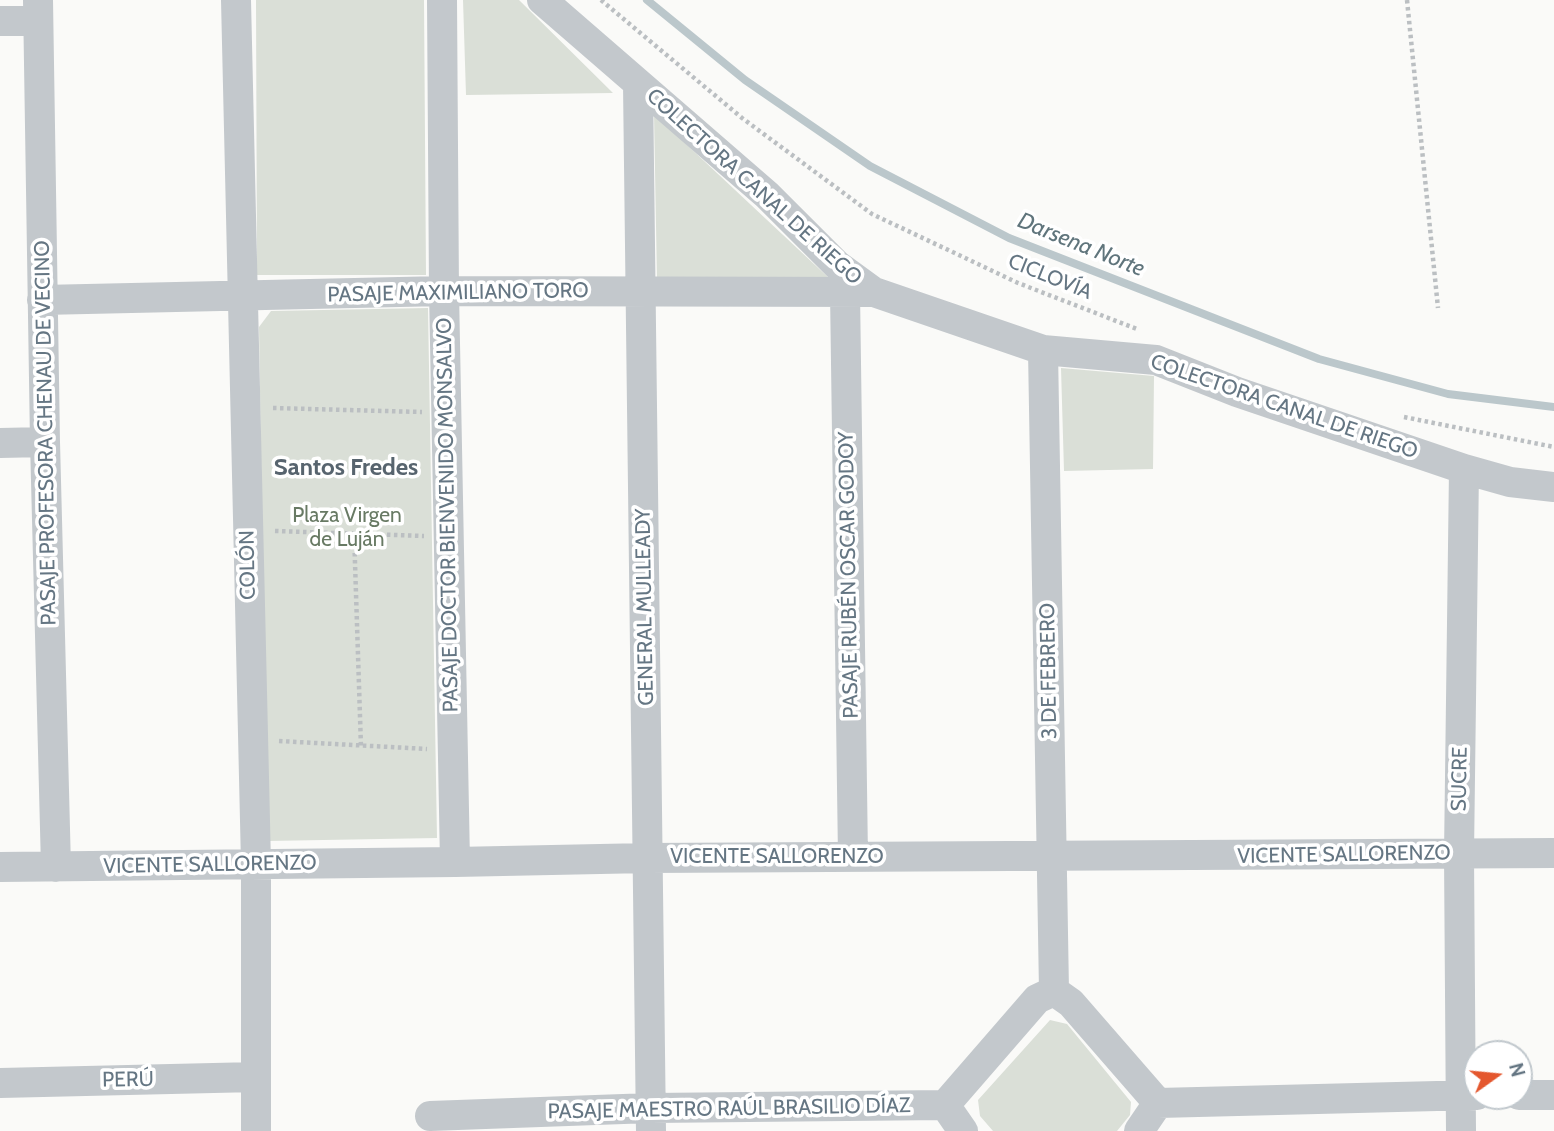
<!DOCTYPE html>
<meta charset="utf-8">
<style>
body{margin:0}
#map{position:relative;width:1554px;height:1131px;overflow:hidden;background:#fafaf8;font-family:Cabin,sans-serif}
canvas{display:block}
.north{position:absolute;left:1463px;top:1040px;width:70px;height:70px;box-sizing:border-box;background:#fff;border:2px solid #c1c8cd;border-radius:50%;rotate:75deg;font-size:19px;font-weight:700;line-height:28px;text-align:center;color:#657683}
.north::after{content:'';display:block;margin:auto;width:24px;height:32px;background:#e4572e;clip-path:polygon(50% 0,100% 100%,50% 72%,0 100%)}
</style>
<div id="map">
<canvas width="1554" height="1131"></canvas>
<div class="north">N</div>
</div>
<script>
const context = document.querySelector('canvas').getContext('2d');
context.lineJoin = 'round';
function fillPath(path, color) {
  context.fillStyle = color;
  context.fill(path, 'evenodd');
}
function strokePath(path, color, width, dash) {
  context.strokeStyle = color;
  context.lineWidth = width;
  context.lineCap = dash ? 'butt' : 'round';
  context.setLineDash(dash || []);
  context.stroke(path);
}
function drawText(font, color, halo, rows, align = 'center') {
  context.font = font + ' Cabin,sans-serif';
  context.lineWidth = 7;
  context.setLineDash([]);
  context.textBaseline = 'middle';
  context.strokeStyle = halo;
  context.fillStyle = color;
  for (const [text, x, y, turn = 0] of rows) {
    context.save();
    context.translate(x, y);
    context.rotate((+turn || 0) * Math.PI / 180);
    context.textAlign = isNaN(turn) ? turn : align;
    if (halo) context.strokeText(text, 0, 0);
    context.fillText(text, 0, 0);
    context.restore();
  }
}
fillPath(new Path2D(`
 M256 0H424L426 275H257Z
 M463 0H519L613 93 466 95Z
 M654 114 830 279 657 281Z
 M428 308 437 838 267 841 259 327 271 311Z
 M1061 368 1154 376 1153 469 1064 471Z
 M1050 1020 1067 1024 1131 1102 1130 1115 1117 1131H993L980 1116 978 1100Z`), '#dadfd7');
strokePath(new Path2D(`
 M647 0 745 80 870 166 1009 238 1319 359 1448 394 1554 407`), '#bbc7cb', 8);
strokePath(new Path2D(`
 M601 0 742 118 872 214 1018 283 1137 329
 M1407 0 1438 308
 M273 408 422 412
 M1404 417 1554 447
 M275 531 424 536
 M354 532 361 747
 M279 741 427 749`), '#bbbfc2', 4.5, [3.5, 3.5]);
strokePath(new Path2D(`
 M38 0 45 442 56 867
 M236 0 256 864V1131
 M442 0 444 291 455 862
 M542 0 767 195 837 265 874 292 1043 350 1156 360 1237 392 1464 469 1510 482 1554 487
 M0 21H38
 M638 84 651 1131
 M845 292 853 857
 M42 300 444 291 874 292
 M1043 350 1054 991
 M0 443 45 442
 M0 867 455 862 648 858 1554 853
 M1054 991 1071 1003 1158 1103 1139 1131
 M0 1083 256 1077
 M1519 1095H1554
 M1158 1103 1477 1095
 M430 1116 651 1108 945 1105
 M963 1131 945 1105 1037 999 1054 991
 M1461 1131 1459 854 1464 469`), '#c3c8cc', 30);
drawText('21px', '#657683', '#fff', [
 ["COLECTORA CANAL DE RIEGO",754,187,42],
 ["CICLOVÍA",1050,277,22],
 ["PASAJE MAXIMILIANO TORO",458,293,-1],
 ["COLECTORA CANAL DE RIEGO",1284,407,19],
 ["PASAJE PROFESORA CHENAU DE VECINO",46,433,-91],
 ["PASAJE DOCTOR BIENVENIDO MONSALVO",448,515,-91],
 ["COLÓN",248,565,-91],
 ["PASAJE RUBÉN OSCAR GODOY",849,575,-91],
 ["GENERAL MULLEADY",645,607,-91],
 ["3 DE FEBRERO",1049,671,-91],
 ["SUCRE",1460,779,-89],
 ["VICENTE SALLORENZO",1344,855,-1],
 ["VICENTE SALLORENZO",777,857],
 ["VICENTE SALLORENZO",210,865,-1],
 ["PERÚ",128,1080,-1],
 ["PASAJE MAESTRO RAÚL BRASILIO DÍAZ",729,1109,-1]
]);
drawText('21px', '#687a64', '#fff', [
 ["Plaza Virgen",347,516],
 ["de Luján",347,540]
]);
drawText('italic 23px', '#60757c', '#fff', [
 ["Darsena Norte",1081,245,22]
]);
drawText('bold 24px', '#57646e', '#fff', [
 ["Santos Fredes",346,468]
]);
</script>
